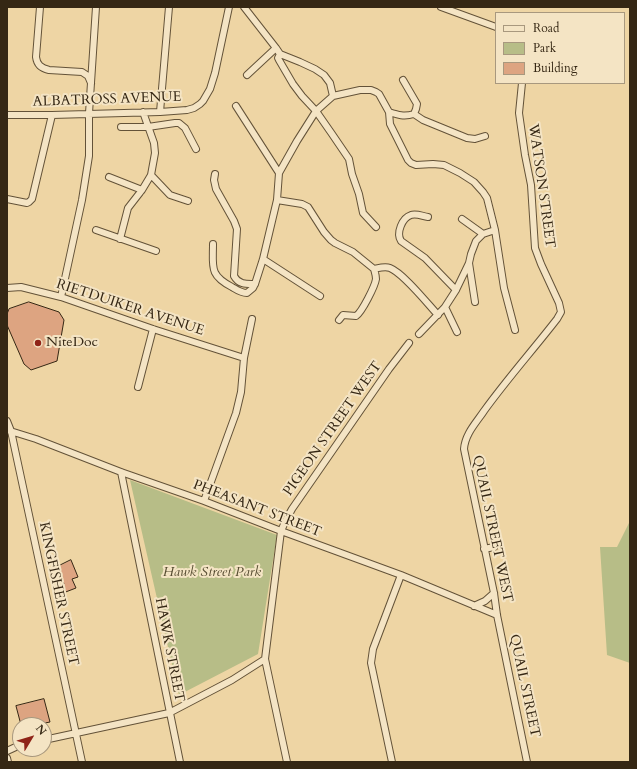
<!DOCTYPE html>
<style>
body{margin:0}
#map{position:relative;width:637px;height:769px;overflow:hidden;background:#eed5a4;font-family:Cardo,serif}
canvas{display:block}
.frame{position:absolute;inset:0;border:8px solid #352714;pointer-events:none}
.legend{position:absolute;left:495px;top:12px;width:130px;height:72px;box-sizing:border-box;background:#f4e4c4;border:1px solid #a8987e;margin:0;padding:5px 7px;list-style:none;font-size:12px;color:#352714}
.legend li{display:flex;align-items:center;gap:8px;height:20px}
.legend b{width:20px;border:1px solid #a8987e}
.north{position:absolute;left:12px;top:717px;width:40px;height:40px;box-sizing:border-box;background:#f4e4c4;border:1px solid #a8987e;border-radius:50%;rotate:52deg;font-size:11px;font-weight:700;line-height:16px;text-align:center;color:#352714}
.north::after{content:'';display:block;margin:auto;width:14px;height:18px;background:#8f2418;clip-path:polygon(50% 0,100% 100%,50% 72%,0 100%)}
</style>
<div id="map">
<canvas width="637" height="769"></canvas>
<div class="frame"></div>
<ul class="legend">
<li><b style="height:5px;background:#f4e4c4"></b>Road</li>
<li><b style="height:11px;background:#b7bd87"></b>Park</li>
<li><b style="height:11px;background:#dda481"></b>Building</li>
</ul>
<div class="north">N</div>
</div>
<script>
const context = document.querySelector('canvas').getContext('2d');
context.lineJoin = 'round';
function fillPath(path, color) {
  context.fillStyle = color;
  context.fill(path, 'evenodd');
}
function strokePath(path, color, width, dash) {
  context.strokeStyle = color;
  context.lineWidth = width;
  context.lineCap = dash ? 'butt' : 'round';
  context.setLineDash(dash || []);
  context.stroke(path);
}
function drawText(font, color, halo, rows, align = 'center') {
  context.font = font + ' Cardo,serif';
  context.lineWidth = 4;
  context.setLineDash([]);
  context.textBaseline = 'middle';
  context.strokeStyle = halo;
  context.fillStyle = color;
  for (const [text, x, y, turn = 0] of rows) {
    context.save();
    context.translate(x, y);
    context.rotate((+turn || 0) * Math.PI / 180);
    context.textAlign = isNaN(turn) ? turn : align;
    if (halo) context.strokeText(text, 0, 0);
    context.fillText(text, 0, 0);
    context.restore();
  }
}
fillPath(new Path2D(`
 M130 480 277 535 258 654 179 695Z
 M630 521V663L607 655 600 547H617Z`), '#b7bd87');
const building = new Path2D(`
 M29 302 59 312 64 320 57 361 31 370 24 364 7 325V314L9 309Z
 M71 560 78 577 72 579 76 588 63 593 60 586 64 584 57 567Z
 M44 699 50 722 35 725H21L16 706Z`);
fillPath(building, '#dda481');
strokePath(building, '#352714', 1);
const street = new Path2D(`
 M40 7 36 57C37 65 41 68 49 70L82 72 88 76 91 83
 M244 7 276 48 280 54 300 62 315 69 324 75 330 83 333 96
 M441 7 496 27
 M280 54 278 58 279 60 293 84 302 96 316 111 332 134 349 159 352 174 359 194 363 213 376 227
 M247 75 276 48
 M522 83 519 113 525 155 531 185 535 248 541 264 559 303 561 312 557 319C533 350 507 379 484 411 476 423 465 434 464 449L494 593 497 615 527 762
 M236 106 279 173
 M160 112 169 7
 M389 112C398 115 404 117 414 114L416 109 417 104 403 80
 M414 114 423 120 467 138 475 139 485 136
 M7 115H52L160 112 187 110 194 108 200 104 203 101 210 89 215 73 229 7
 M121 127H148L175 123H179L185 128 196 149
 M215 174 214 180 216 189 234 221 237 229 234 276C239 285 247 284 255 284
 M151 175 170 195 188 201
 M109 177 142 190
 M7 199 27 203 29 202 32 199 52 115
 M277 200 279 173 297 141 316 111 333 96 360 90H371L376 92 379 94 389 112 390 124 408 160 411 163 416 165 433 164 444 165 460 173 474 182 483 192 487 198 495 230 504 288 515 330
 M428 217C422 216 416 213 411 215 402 218 396 233 401 241L425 258 456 290
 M462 219 483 234
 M96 230 156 251
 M120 239 128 208 142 190 151 175 155 153 154 143 143 112
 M213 244C213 267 209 275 232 287 237 290 241 293 247 293L253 288 255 284 263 259 277 200 302 204 308 207 324 232 331 240 335 243 353 252 374 269C379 268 385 266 390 268 403 273 427 303 438 315
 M263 259 320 296
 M7 288 21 287 61 297 153 329 244 358
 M61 297 82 200 89 156V113L96 7
 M475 302 469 263 471 254 476 241 483 234 495 230
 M445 307 457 332
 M339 320 343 315 356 316C362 312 375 286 376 279 376 275 375 273 374 269
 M419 334 445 307 456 290 469 263
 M138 387 153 329
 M7 421 11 431 82 762
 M7 430 36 439 121 472 204 501 281 531 401 575 497 615
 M121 472 180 762
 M204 501 236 413 241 392 244 358 252 319
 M484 549 494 547
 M474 606 485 601 494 593
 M44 740 169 713 232 680 265 659
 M7 751 20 745
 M7 758 8 762
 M287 762 265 659 281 531 285 522 292 509 389 369 409 343
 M392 762 371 663 373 649 401 575`);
strokePath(street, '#635238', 8);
strokePath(street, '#f4e4c4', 6);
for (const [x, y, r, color] of [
 [38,343,4,"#8f2418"]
]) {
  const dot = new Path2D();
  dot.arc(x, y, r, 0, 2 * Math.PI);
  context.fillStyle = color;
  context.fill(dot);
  strokePath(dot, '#f4e4c4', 1.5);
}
drawText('14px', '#352714', '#f4e4c4', [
 ["ALBATROSS AVENUE",107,100,-2],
 ["WATSON STREET",541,186,82],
 ["RIETDUIKER AVENUE",130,308,18],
 ["PIGEON STREET WEST",333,429,-55],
 ["PHEASANT STREET",257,509,21],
 ["QUAIL STREET WEST",492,529,78],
 ["KINGFISHER STREET",58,594,78],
 ["HAWK STREET",169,650,79],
 ["QUAIL STREET",524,686,78]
]);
drawText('14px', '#352714', '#f4e4c4', [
 ["NiteDoc",46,343]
], 'left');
drawText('italic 14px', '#564c31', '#f4e4c4', [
 ["Hawk Street Park",212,573]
]);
</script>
